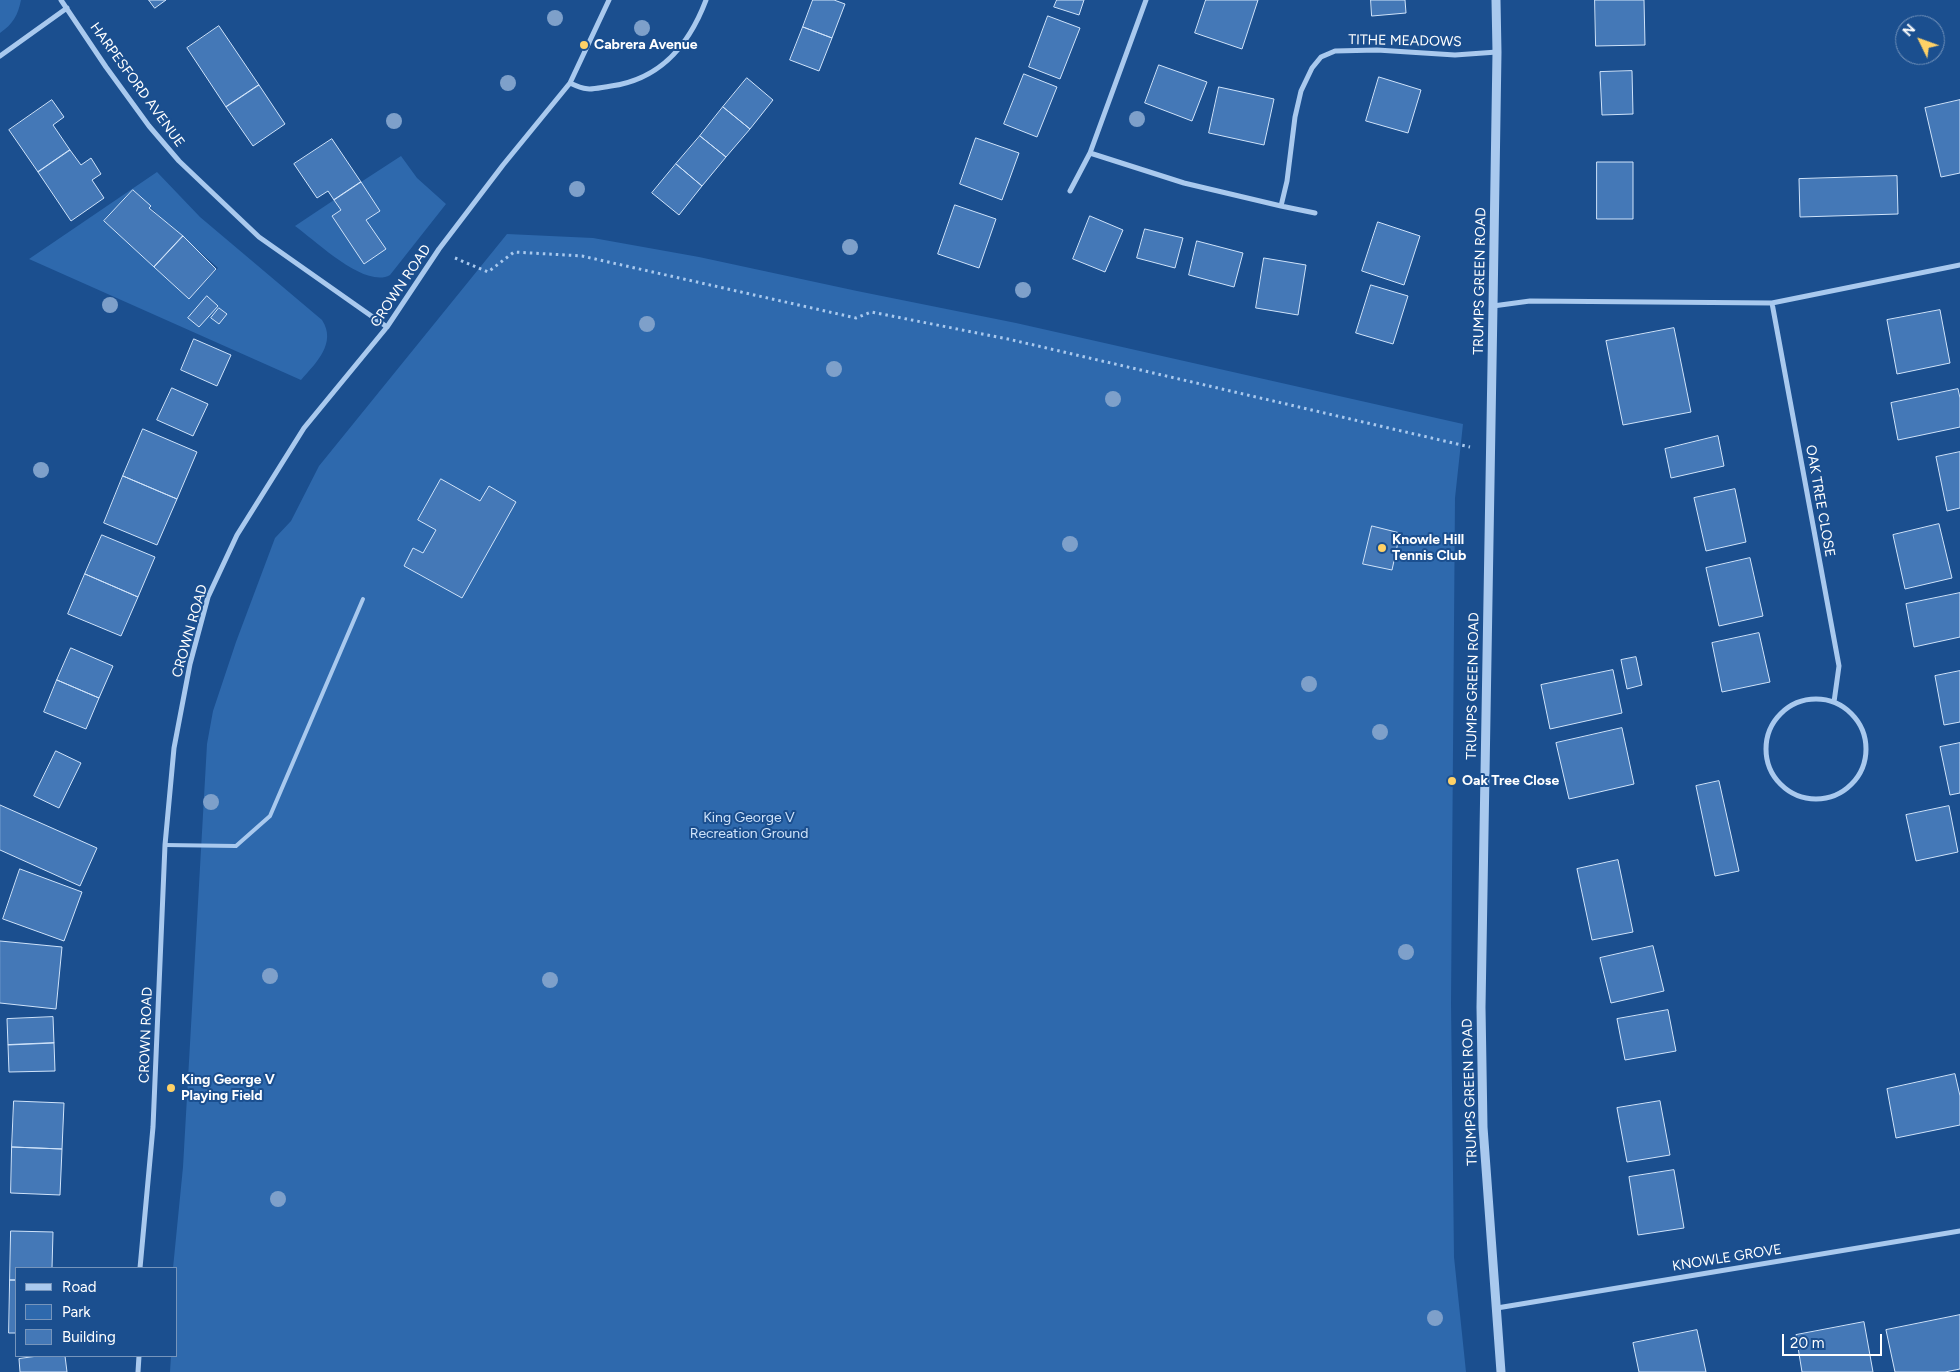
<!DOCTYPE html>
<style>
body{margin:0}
#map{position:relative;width:1960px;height:1372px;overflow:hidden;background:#1b4f8f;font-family:Figtree,sans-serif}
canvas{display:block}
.legend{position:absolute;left:15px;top:1267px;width:162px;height:90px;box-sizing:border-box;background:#1b4f8f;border:1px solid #7695bc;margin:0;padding:6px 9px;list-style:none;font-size:15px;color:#fff}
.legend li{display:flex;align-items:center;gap:10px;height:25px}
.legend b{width:25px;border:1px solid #7695bc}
.north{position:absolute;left:1895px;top:15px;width:50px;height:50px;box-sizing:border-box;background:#1b4f8f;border:1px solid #7695bc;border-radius:50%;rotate:312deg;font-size:14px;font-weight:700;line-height:20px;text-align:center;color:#fff}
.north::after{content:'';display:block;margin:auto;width:18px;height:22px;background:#ffd166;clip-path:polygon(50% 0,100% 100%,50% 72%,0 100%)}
.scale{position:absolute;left:1782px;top:1334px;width:100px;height:22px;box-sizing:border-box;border:2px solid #fff;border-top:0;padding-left:6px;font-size:15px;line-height:18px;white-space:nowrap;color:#fff;-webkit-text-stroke:4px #1b4f8f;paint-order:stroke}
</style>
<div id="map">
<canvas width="1960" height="1372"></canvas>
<ul class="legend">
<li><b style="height:6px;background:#a9c9ee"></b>Road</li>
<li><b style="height:14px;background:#2e69ad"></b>Park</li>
<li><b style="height:14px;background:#4478b7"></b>Building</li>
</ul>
<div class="north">N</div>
<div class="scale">20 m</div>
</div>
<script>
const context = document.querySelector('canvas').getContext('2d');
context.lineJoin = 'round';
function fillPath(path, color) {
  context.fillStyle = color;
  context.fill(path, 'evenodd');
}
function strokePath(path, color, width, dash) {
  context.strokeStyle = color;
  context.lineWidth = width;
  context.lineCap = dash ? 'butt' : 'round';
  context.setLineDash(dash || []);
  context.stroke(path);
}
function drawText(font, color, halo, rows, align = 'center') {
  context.font = font + ' Figtree,sans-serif';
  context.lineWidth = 4;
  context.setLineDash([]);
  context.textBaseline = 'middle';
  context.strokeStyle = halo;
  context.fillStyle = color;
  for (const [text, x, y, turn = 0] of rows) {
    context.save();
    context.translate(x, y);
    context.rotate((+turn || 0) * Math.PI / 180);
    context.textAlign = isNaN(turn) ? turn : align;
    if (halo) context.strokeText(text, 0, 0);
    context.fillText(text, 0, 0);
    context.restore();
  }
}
fillPath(new Path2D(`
 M0 0H21C18 15 13 24 0 33Z
 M401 156 417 178 446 204 390 275C365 289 316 241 295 226L334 200 341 210 332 216 364 264 385 249 366 220 361 182Z
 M157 172 200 217 322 320C337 343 316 363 301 380L29 259ZM133 190 167 224 168 223 218 268 189 299 104 221Z
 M507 234 593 238 699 257 857 291 1016 323 1463 424 1455 498 1451 1003 1454 1257 1466 1372H170L171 1356H176V1268H173L183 1167 207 744 213 711 236 642 275 538 291 521 319 466Z`), '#2e69ad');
const building = new Path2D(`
 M149 0H166L155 8Z
 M813 0H834L845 4 832 38 803 27Z
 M1057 0H1084L1079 15 1054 7Z
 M1206 0H1258L1242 49 1195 33Z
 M1371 0H1405L1406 13 1372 16Z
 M1595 0H1644L1645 45 1596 46Z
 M1048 16 1080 28 1060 79 1029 67Z
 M219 26 259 85 226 107 187 48Z
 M803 27 832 38 819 71 790 60Z
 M1159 65 1207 82 1192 121 1145 103Z
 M1632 71 1633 114 1602 115 1600 72Z
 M1024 74 1057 87 1037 137 1004 124Z
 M1379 77 1421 90 1408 133 1366 121Z
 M747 78 773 100 750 129 723 107Z
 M259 85 285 124 253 146 226 107Z
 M1219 87 1274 99 1264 145 1209 133Z
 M52 100 64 117 53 125 70 150 38 172 9 130Z
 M1960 100V173L1941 177 1925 108Z
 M723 107 750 129 726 157 700 136Z
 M700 136 726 157 702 186 676 164Z
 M976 138 1019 153 1002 200 960 184Z
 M332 139 361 182 334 200 328 191 317 198 294 164Z
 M70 150 81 165 91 158 101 174 92 180 104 198 71 221 38 172Z
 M1597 162H1633V219H1597Z
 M676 164 702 186 679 215 652 193Z
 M1897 176 1898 214 1800 217 1799 179Z
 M361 182 380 211 366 220 386 249 364 264 332 216 341 210 334 200Z
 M133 190 151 206 149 208 183 236 154 267 104 221Z
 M955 205 996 219 979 268 938 254Z
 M1090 216 1123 230 1105 272 1073 259Z
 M1378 222 1420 236 1404 285 1362 271Z
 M1145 229 1183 238 1175 268 1137 258Z
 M183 236 216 269 189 299 154 267Z
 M1197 241 1243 253 1234 287 1189 275Z
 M1264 258 1306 265 1298 315 1256 308Z
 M1371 285 1408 296 1393 344 1356 333Z
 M207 296 218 306 199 327 188 318Z
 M219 308 227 314 219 324 211 318Z
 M1940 310 1950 363 1897 374 1887 320Z
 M1674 328 1691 412 1623 425 1606 341Z
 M194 339 231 355 217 386 181 370Z
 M172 388 208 404 193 436 157 420Z
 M1958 389 1960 398V427L1898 440 1891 403Z
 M143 429 197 452 177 499 123 476Z
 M1718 436 1724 466 1671 478 1665 449Z
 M1960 452V508L1947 511 1936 457Z
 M123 476 177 499 157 545 104 523Z
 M441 479 480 501 489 486 516 502 462 598 404 566 413 548 423 553 436 530 418 520Z
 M1735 489 1746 542 1706 551 1694 498Z
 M1939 524 1952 578 1905 589 1893 535Z
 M1372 526 1400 533 1392 570 1363 564Z
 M102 535 155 557 138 597 85 574Z
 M1750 558 1763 616 1719 626 1706 568Z
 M85 574 138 597 121 636 68 614Z
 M1960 593V637L1914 647 1906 604Z
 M1759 633 1770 682 1722 692 1712 643Z
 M71 648 113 666 99 698 57 680Z
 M1636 657 1642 685 1627 689 1621 660Z
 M1613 670 1622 713 1550 729 1541 685Z
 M1960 671V722L1944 725 1935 676Z
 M57 680 99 698 86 729 44 712Z
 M1622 728 1634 784 1569 799 1556 743Z
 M1960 743V793L1950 795 1940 747Z
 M56 751 81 763 59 808 34 796Z
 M1719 781 1739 871 1715 876 1696 786Z
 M0 805 97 848 80 886 0 850Z
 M1949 806 1958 852 1916 861 1906 815Z
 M1618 860 1633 932 1592 940 1577 869Z
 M20 869 82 892 64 941 3 919Z
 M0 941 62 947 56 1009 0 1003Z
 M1653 946 1664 991 1611 1003 1600 958Z
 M1668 1010 1676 1051 1625 1060 1617 1019Z
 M53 1017 54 1043 8 1045 7 1019Z
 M54 1043 55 1071 9 1072 8 1045Z
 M1955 1074 1960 1096V1125L1896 1138 1887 1089Z
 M14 1101 64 1103 62 1149 12 1147Z
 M1660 1101 1670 1155 1627 1162 1617 1108Z
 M12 1147 62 1149 60 1195 11 1193Z
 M1674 1170 1684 1228 1638 1235 1629 1177Z
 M11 1231 53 1232 52 1268H16V1280H10Z
 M10 1280H16V1333H9Z
 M1960 1315V1369L1945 1372H1895L1886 1330Z
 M1864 1322 1873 1372H1802L1796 1335Z
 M1697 1330 1706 1372H1639L1633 1343Z
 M38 1356H65L67 1372H20L19 1359Z`);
fillPath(building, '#4478b7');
strokePath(building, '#cfe3fa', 1);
strokePath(new Path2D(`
 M455 258 488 272 514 252 582 256 856 318 871 312 1008 339 1470 447`), '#a9c9ee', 3, [2.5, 4]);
strokePath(new Path2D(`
 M165 845 236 846 270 816 363 599`), '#a9c9ee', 4);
strokePath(new Path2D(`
 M61 0 106 67 149 126 179 161 259 237 387 327
 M1146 0 1090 153 1184 183 1281 206 1287 181 1295 117 1301 91 1312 68 1321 57 1335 51 1377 50 1455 55 1497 52
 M0 56 67 8
 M570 83C589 92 591 89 611 86 661 79 689 45 706 0
 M1070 191 1090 153
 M1281 206 1315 213
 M1772 303 1960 265
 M1493 306 1530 301 1772 303 1839 666 1834 702
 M1766 749a50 50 0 1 1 100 0a50 50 0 1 1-100 0Z
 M140 1268 153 1127 165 845 174 748 190 664 208 597 237 535 304 428 387 327 439 249 503 165 570 83 609 0
 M1497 1308 1960 1231
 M138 1372 139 1356`), '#a9c9ee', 5);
strokePath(new Path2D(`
 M1496 0 1497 52 1493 306 1481 1007 1483 1127 1501 1372`), '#a9c9ee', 9);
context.fillStyle = '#7ea0ca';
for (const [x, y] of [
 [555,18],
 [642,28],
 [508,83],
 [1137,119],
 [394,121],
 [577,189],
 [850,247],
 [1023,290],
 [110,305],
 [647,324],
 [834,369],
 [1113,399],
 [41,470],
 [1070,544],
 [1309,684],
 [1380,732],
 [211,802],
 [1406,952],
 [270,976],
 [550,980],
 [278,1199],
 [1435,1318]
]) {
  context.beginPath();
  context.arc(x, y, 8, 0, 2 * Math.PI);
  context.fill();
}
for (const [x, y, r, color] of [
 [584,45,5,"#ffd166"],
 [1382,548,5,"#ffd166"],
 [1452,781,5,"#ffd166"],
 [171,1088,5,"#ffd166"]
]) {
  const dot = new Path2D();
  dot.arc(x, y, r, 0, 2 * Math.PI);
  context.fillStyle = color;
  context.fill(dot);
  strokePath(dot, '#1b4f8f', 2);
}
drawText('14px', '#fff', '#1b4f8f', [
 ["TITHE MEADOWS",1405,41,1],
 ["HARPESFORD AVENUE",137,85,54],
 ["TRUMPS GREEN ROAD",1480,281,-89],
 ["CROWN ROAD",401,286,-56],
 ["OAK TREE CLOSE",1820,501,80],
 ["CROWN ROAD",190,631,-74],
 ["TRUMPS GREEN ROAD",1473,686,-89],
 ["CROWN ROAD",146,1035,-88],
 ["TRUMPS GREEN ROAD",1470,1092,-92],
 ["KNOWLE GROVE",1727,1258,-9]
]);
drawText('bold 14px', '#fff', '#1b4f8f', [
 ["Cabrera Avenue",594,45],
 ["Knowle Hill",1392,540],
 ["Tennis Club",1392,556],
 ["Oak Tree Close",1462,781],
 ["King George V",181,1080],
 ["Playing Field",181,1096]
], 'left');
drawText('14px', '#cfe3fa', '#1b4f8f', [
 ["King George V",749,818],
 ["Recreation Ground",749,834]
]);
</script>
